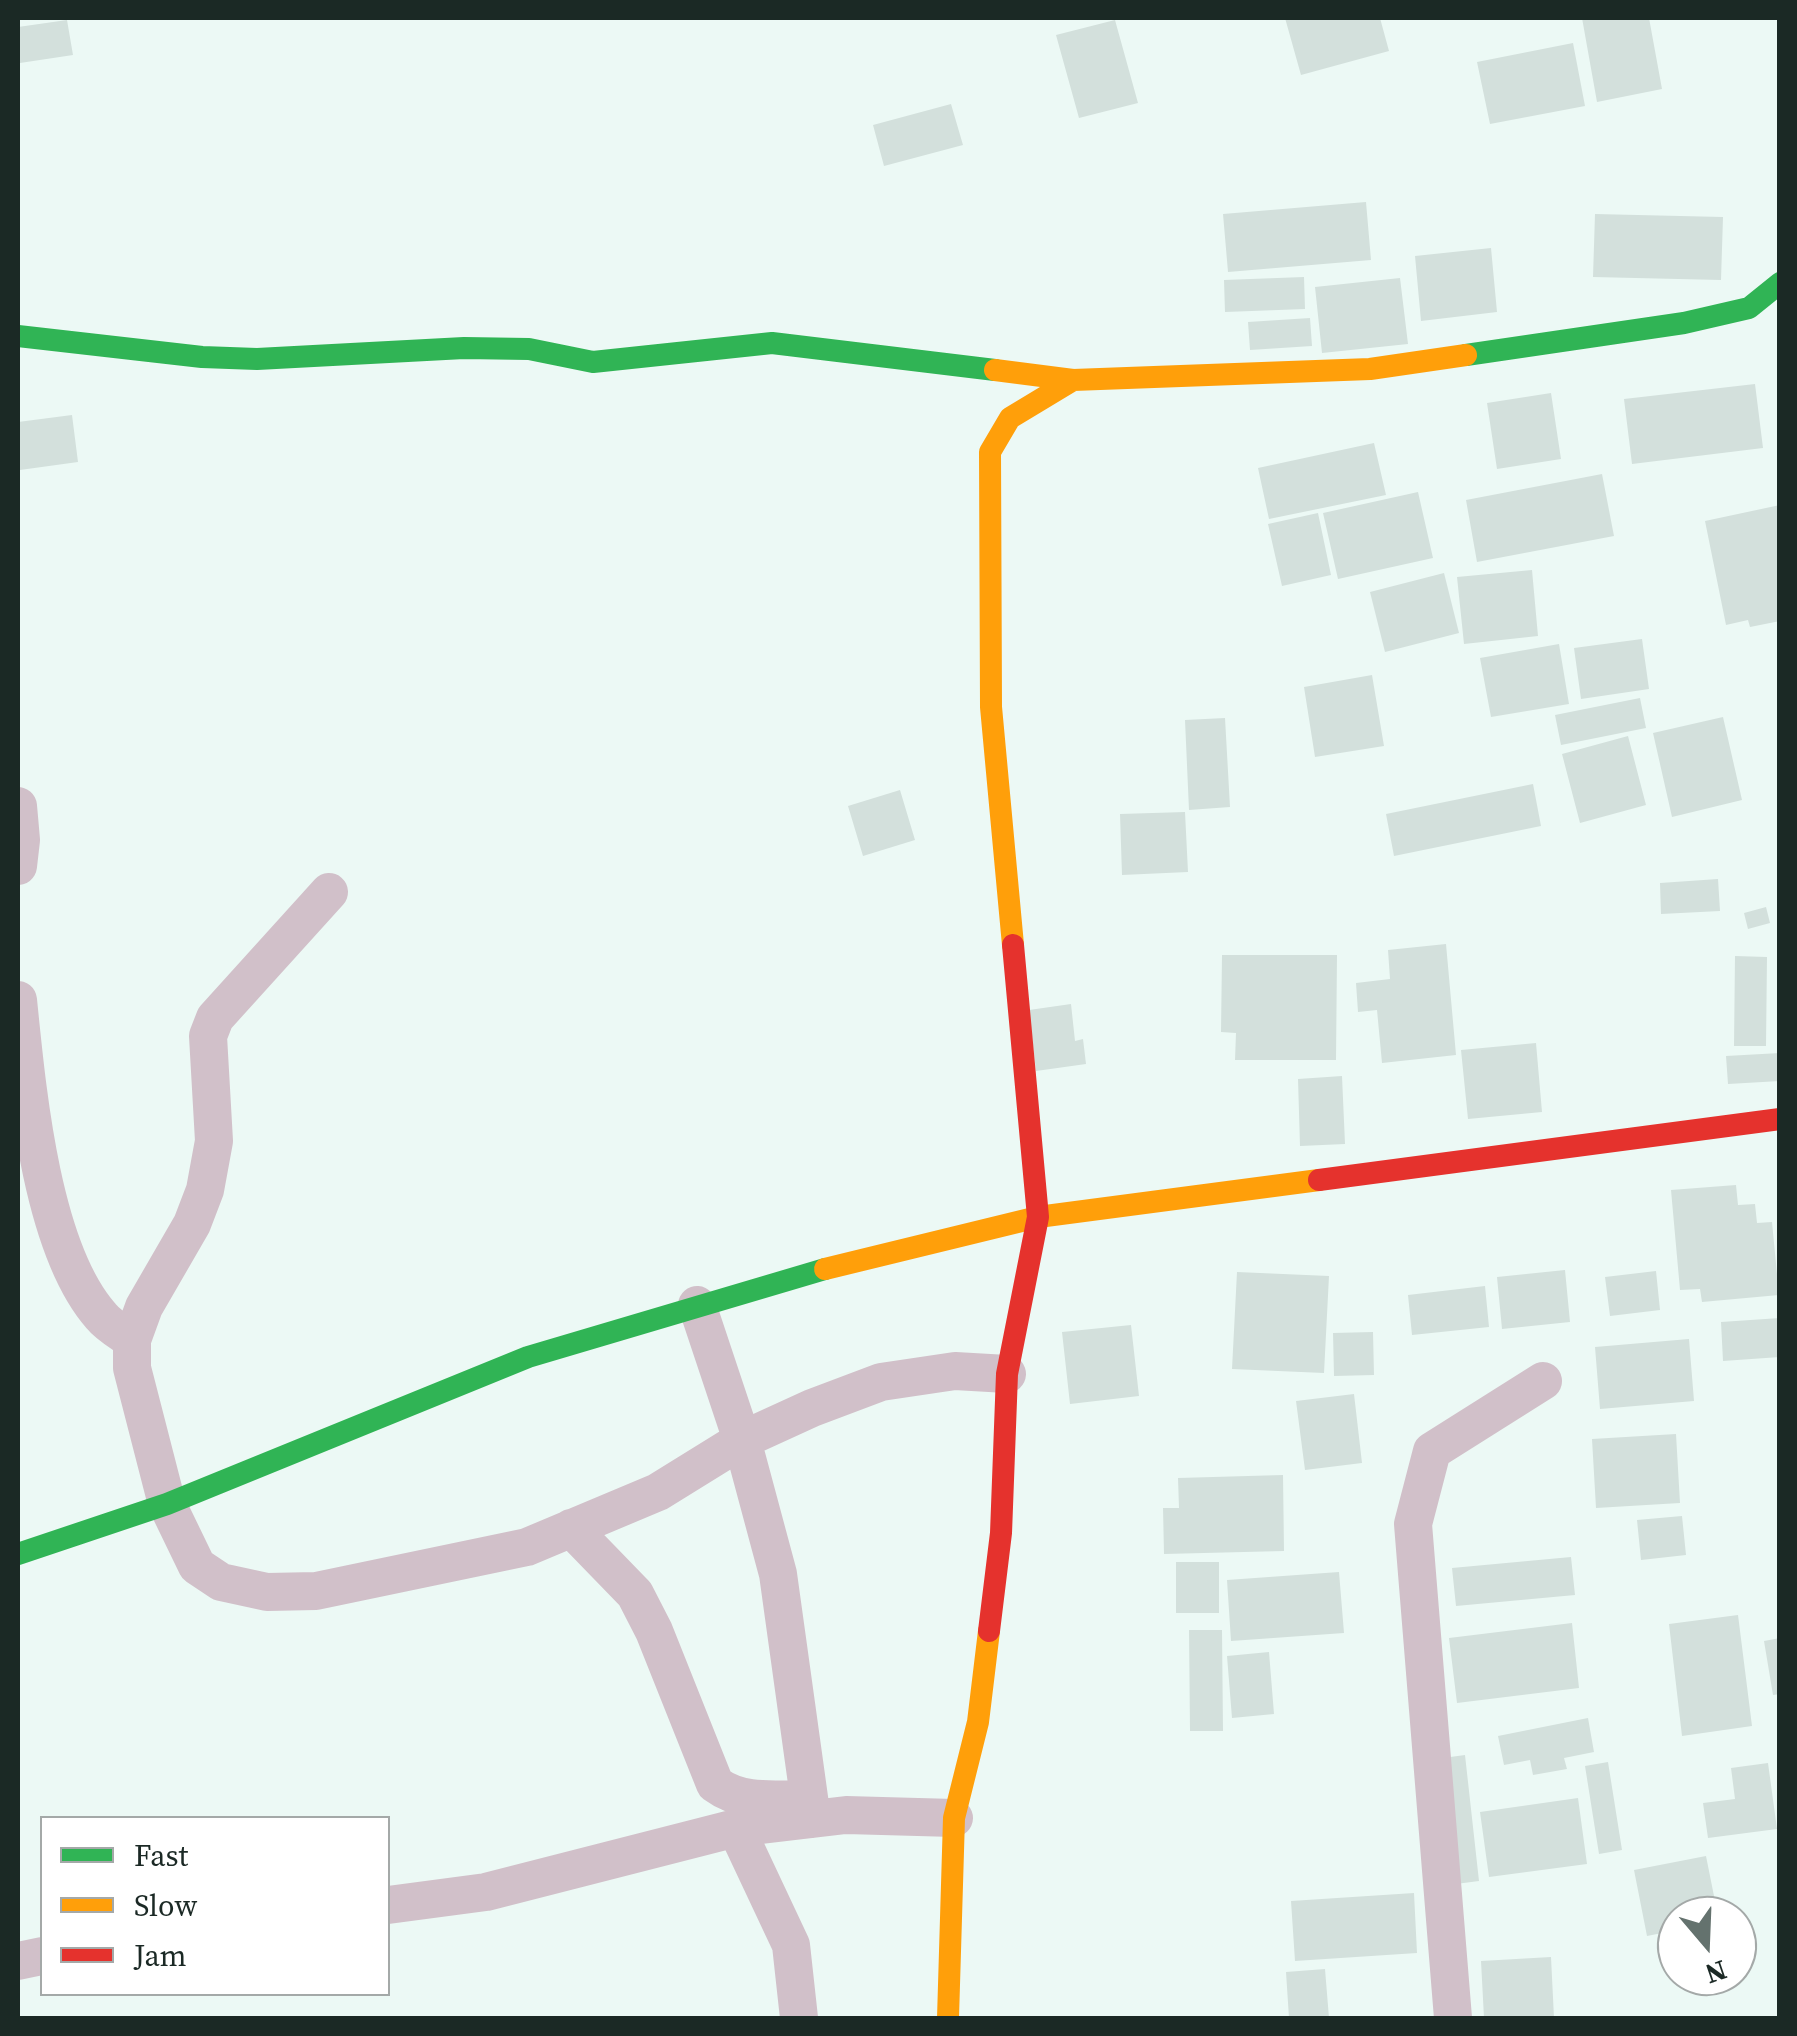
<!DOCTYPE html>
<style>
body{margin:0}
#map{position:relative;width:1797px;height:2036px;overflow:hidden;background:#ecf9f5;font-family:"Source Serif 4",serif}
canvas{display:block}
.frame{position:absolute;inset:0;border:20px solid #1b2925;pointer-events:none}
.legend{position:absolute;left:40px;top:1816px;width:350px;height:180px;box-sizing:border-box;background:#fff;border:2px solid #a4a9a8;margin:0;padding:12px 18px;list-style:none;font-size:30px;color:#1b2925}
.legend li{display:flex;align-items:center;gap:20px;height:50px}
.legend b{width:50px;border:2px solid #a4a9a8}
.north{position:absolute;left:1657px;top:1896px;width:100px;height:100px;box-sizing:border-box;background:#fff;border:2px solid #a4a9a8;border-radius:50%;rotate:161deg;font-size:28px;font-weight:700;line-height:40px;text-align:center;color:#1b2925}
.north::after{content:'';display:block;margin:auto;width:35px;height:45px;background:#64726e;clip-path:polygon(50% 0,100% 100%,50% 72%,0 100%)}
</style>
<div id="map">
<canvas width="1797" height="2036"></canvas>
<div class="frame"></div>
<ul class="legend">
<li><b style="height:12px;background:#30b455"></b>Fast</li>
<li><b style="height:12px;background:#ff9f0a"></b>Slow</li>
<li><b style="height:12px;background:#e5322d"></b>Jam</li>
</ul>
<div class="north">N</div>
</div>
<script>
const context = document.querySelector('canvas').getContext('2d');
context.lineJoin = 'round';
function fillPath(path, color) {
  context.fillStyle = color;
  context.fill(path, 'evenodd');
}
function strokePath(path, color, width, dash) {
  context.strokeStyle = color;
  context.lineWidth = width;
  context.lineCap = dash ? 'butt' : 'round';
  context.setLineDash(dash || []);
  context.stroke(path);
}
fillPath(new Path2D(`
 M1285 18H1380L1389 51 1301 75Z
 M1582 18H1649L1662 89 1597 102Z
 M67 20 73 55 20 63 18 27Z
 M1115 20 1138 103 1079 118 1056 35Z
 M1573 43 1585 106 1490 124 1477 62Z
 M951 104 963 145 884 166 873 125Z
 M1366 202 1371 260 1228 272 1223 214Z
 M1595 214 1723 217 1721 280 1593 277Z
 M1491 248 1497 312 1421 321 1415 256Z
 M1304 277 1305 309 1225 312 1224 280Z
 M1400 278 1408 344 1322 353 1315 287Z
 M1310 318 1312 346 1250 350 1248 322Z
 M1755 384 1763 448 1632 464 1624 399Z
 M1551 393 1561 459 1497 469 1487 403Z
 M72 415 78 462 20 470 18 422Z
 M1374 443 1386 495 1269 519 1258 468Z
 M1602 474 1614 536 1477 562 1466 500Z
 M1418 492 1433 558 1338 579 1323 513Z
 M1780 505V621L1750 627 1748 620 1726 625 1705 521Z
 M1318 513 1331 575 1282 586 1268 524Z
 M1532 570 1538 636 1464 644 1457 577Z
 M1444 573 1459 633 1385 652 1370 592Z
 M1642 639 1649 689 1581 699 1574 648Z
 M1559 644 1569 704 1491 717 1480 658Z
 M1372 675 1384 746 1315 757 1304 687Z
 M1640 698 1646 728 1561 745 1555 715Z
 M1723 717 1742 800 1672 817 1653 733Z
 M1225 718 1230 807 1189 810 1185 720Z
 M1628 736 1646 805 1580 823 1562 754Z
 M1533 784 1541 826 1394 856 1386 814Z
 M900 790 915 840 863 856 848 806Z
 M1185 812 1188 872 1122 875 1120 814Z
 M1718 879 1720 911 1661 914 1660 883Z
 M1766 907 1770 923 1748 929 1744 913Z
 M1446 944 1456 1055 1382 1063 1377 1010 1358 1012 1356 983 1390 979 1388 950Z
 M1222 955H1337L1336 1060H1235L1236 1033 1221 1032Z
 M1735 956 1767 957 1766 1046H1734Z
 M1071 1004 1075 1041 1083 1039 1086 1064 1036 1071 1029 1010Z
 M1536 1043 1542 1112 1468 1119 1461 1050Z
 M1780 1053V1081L1728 1084 1726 1056Z
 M1342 1076 1345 1144 1300 1146 1298 1079Z
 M1736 1185 1738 1205 1755 1204 1757 1223 1772 1222 1779 1295 1702 1302 1700 1289 1680 1290 1671 1190Z
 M1565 1270 1570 1322 1502 1329 1497 1277Z
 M1656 1271 1660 1310 1610 1316 1605 1277Z
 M1237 1272 1329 1276 1324 1373 1232 1369Z
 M1485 1286 1489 1327 1412 1335 1408 1295Z
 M1780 1318V1357L1723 1361 1721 1322Z
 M1131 1325 1139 1396 1070 1404 1062 1332Z
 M1373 1332 1374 1375 1334 1376 1333 1333Z
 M1689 1339 1694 1401 1600 1409 1595 1347Z
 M1354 1394 1362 1463 1305 1470 1296 1401Z
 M1676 1434 1680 1503 1596 1508 1592 1439Z
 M1283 1475 1284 1551 1164 1554 1163 1508H1179L1178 1478Z
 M1682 1516 1686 1555 1641 1560 1637 1520Z
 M1571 1557 1575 1595 1456 1606 1452 1568Z
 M1176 1562H1219V1613H1176Z
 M1339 1572 1344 1633 1231 1641 1227 1580Z
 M1738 1615 1752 1726 1682 1736 1669 1624Z
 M1572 1623 1579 1688 1457 1703 1449 1638Z
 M1189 1630H1222L1223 1731H1190Z
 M1780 1638V1694L1773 1695 1764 1641Z
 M1269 1652 1274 1714 1232 1718 1227 1656Z
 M1588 1718 1594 1752 1564 1758 1567 1769 1533 1775 1530 1760 1504 1765 1498 1736Z
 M1465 1755 1479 1881 1456 1884 1443 1758Z
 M1608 1762 1622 1850 1599 1854 1585 1766Z
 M1768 1763 1777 1829 1708 1838 1703 1803 1735 1799 1731 1768Z
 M1578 1798 1587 1864 1489 1877 1480 1812Z
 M1706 1856 1718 1916H1677V1930L1647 1936 1634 1870Z
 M1414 1893 1417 1953 1295 1961 1291 1901Z
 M1551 1957 1554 2018H1484L1481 1961Z
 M1325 1969 1329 2018H1289L1286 1972Z`), '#d3e0dc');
strokePath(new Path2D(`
 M18 806 21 840 18 866
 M329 892 215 1018 208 1036 214 1141 205 1190 192 1224 144 1307 132 1340V1368L167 1504 197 1566 221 1582 267 1592 316 1591 527 1547 658 1492 742 1440 812 1408 881 1382 955 1371 1007 1374
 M18 1000C27 1089 41 1248 101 1316 109 1326 122 1333 132 1340
 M697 1305 742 1440 778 1574 812 1819
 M571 1528 635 1594 654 1631 715 1784C742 1804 773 1799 805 1799
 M736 1828 791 1945 799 2018
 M388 1905 486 1892 736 1828 846 1815 954 1818
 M18 1961 42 1956
 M1453 2018 1413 1524 1432 1451 1543 1381`), '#d1c0c9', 38);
strokePath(new Path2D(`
 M18 336 202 357 257 359 464 348 529 349 593 362 772 343 995 370
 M1466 355 1684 323 1749 308 1780 283
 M18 1554 167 1504 528 1357 825 1269`), '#30b455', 22);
strokePath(new Path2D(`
 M995 370 1073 380 1370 369 1466 355
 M1013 945 991 707 990 452 1010 418 1073 380
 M825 1269 1038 1217 1319 1180
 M948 2018 954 1818 978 1722 989 1631`), '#ff9f0a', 22);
strokePath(new Path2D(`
 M1319 1180 1780 1119
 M989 1631 1001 1533 1007 1374 1038 1217 1013 945`), '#e5322d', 22);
</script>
